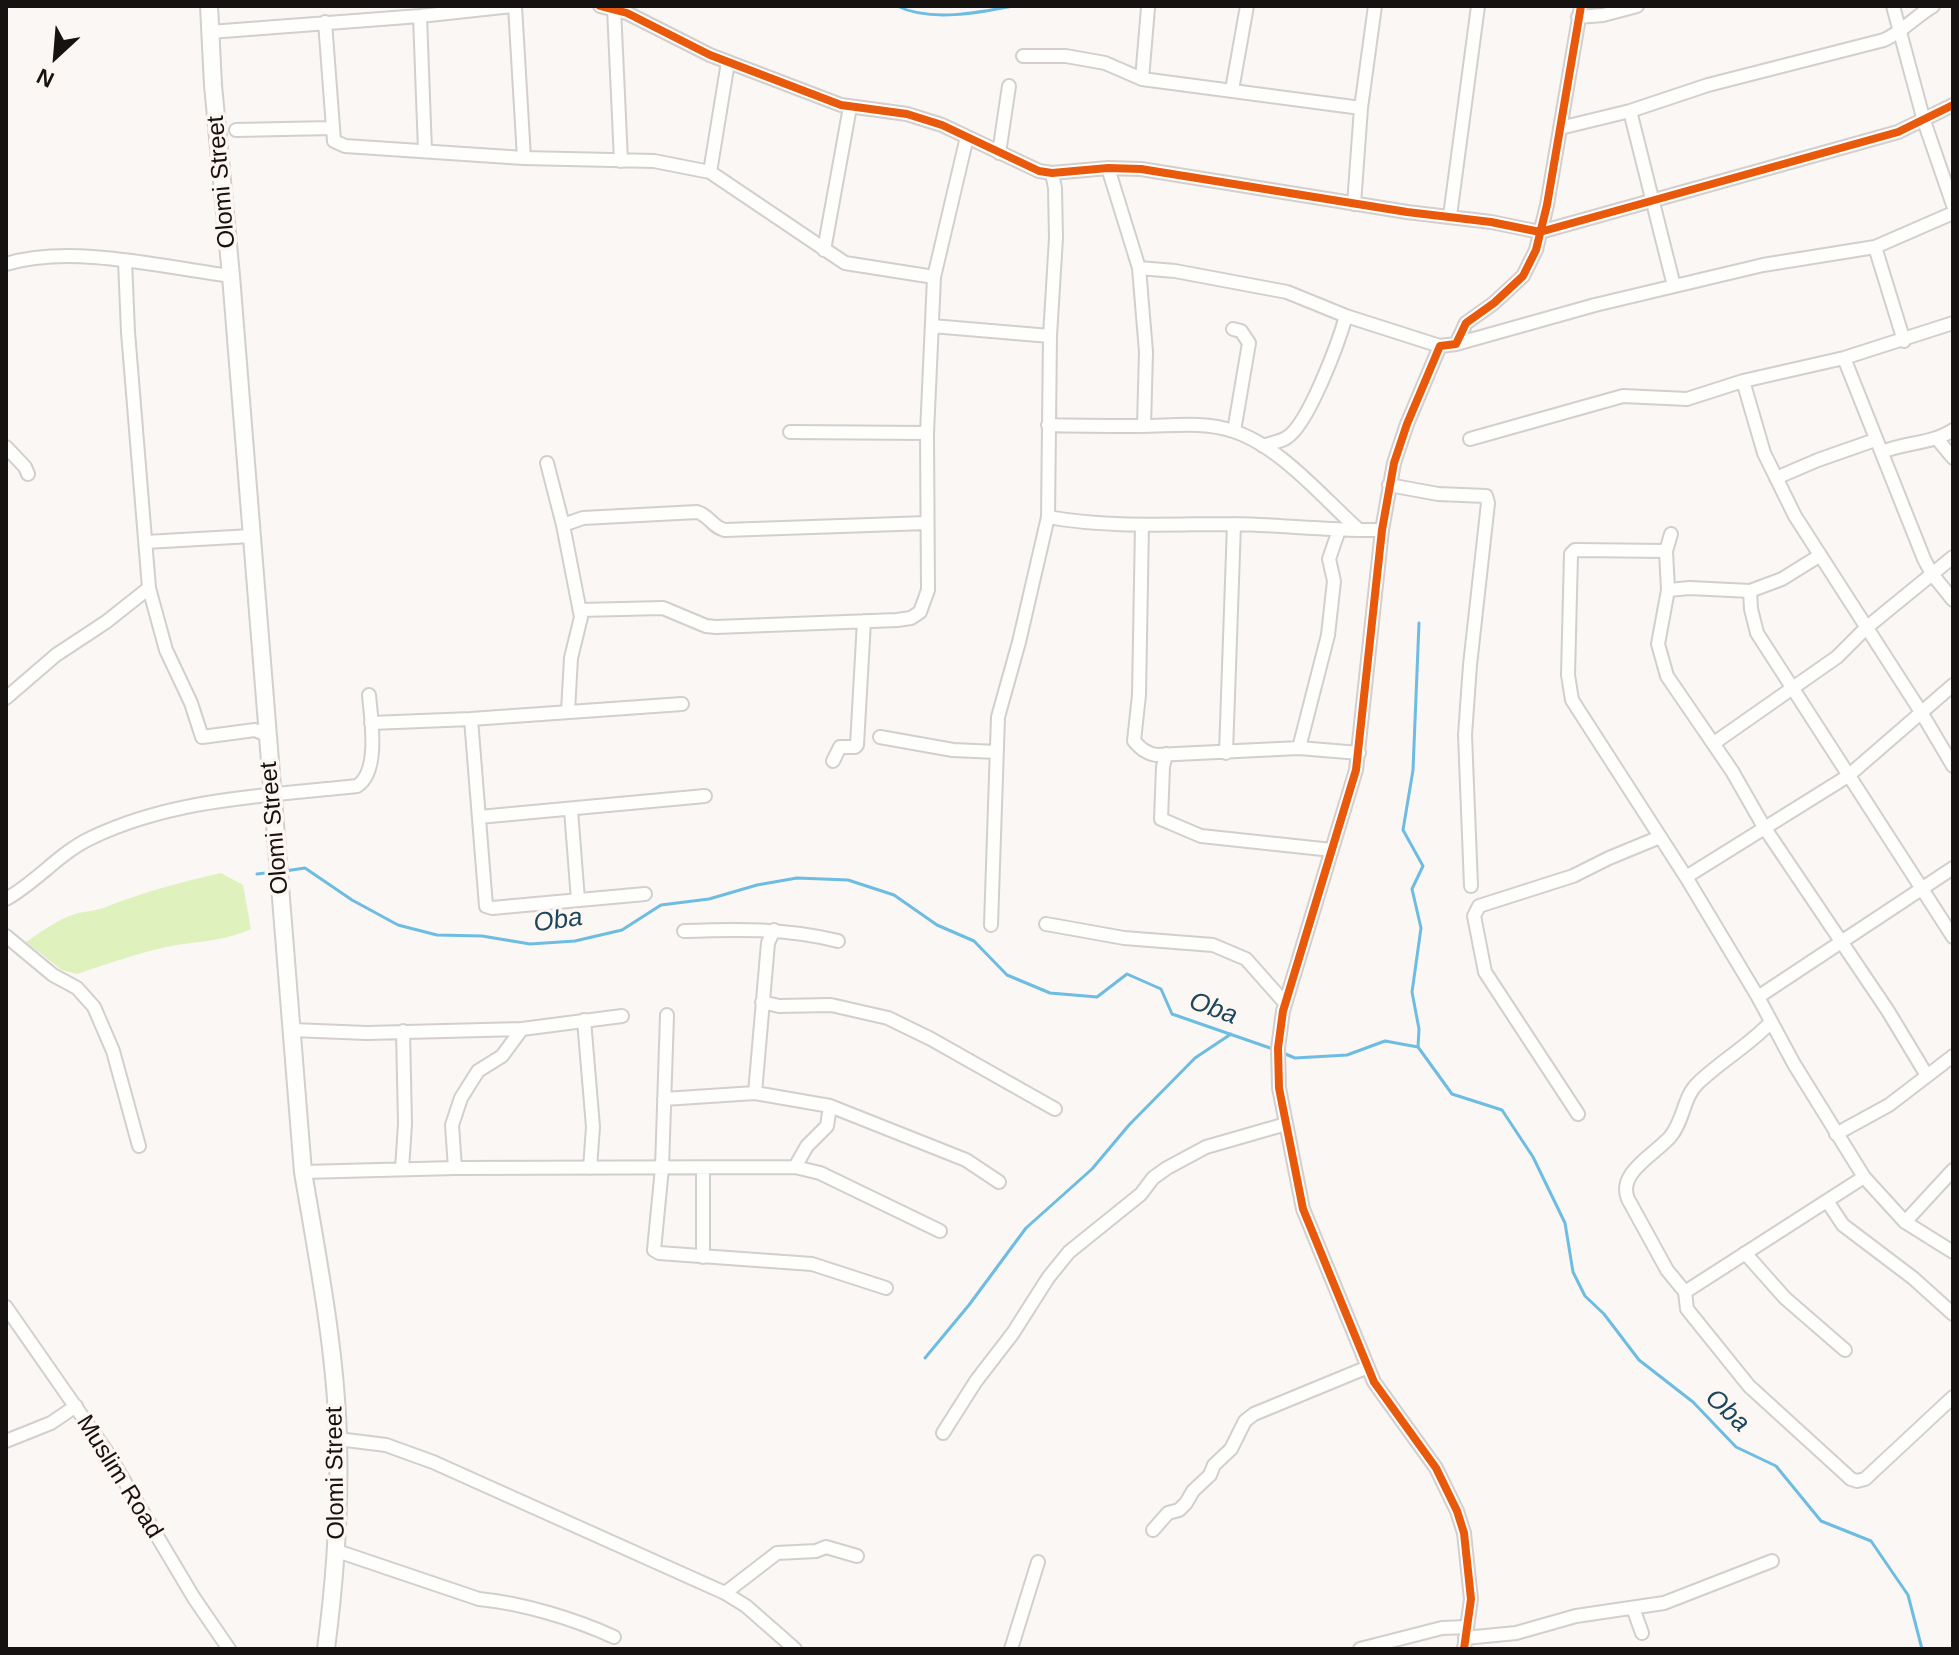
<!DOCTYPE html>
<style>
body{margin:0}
#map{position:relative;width:1959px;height:1655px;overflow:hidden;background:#faf7f4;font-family:Arial,sans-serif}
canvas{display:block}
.frame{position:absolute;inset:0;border:8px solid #151211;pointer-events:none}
.north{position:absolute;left:16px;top:16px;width:80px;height:80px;-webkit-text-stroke:6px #fdf6f1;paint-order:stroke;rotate:206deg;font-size:22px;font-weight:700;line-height:32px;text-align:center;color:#151211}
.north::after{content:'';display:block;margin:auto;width:28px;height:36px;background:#151211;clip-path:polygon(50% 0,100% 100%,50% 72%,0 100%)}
</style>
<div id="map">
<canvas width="1959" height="1655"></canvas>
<div class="frame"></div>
<div class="north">N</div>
</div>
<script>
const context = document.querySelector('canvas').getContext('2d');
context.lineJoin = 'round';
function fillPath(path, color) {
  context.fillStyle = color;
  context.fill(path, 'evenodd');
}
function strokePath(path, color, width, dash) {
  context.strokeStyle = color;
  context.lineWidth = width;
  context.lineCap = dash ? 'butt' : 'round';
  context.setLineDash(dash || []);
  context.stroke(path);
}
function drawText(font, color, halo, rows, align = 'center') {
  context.font = font + ' Arial,sans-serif';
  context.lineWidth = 7;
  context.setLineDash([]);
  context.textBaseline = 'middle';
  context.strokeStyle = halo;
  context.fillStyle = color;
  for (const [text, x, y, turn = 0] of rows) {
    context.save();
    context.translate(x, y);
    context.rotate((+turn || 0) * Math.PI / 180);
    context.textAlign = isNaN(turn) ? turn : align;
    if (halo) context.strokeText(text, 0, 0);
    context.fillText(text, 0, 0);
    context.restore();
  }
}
fillPath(new Path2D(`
 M221 873 243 885 251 929C223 942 195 941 166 947 136 954 106 964 77 974L62 970 26 942C42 931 57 920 75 914 85 911 96 911 106 907 144 892 181 882 221 873Z`), '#dff1bd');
strokePath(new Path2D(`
 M897 6C930 22 978 13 1013 6
 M285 871 305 868 352 900 398 925 437 935 482 936 530 944 575 941 622 930 661 905 709 899 757 885 797 878 848 880 894 895 937 925 974 941 1007 975 1050 993 1097 997 1127 974 1161 989 1172 1014 1273 1049
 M257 874 274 872
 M1418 1047 1419 1029 1412 992 1421 928 1412 889 1423 866 1403 830 1413 770 1419 623
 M1283 1053 1295 1058 1347 1055 1385 1041 1418 1047 1452 1094 1502 1110 1533 1157 1565 1223 1573 1272 1585 1296 1604 1314 1639 1360 1693 1402 1736 1447 1776 1466 1821 1521 1871 1541 1908 1595 1922 1649
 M925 1358 969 1305 1026 1228 1092 1169 1129 1125 1195 1058 1231 1034`), '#6dbce2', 3);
const minor = new Path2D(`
 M515 6 524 158
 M600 6 627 13 710 55 841 105 907 114 942 125 1039 171 1052 173 1108 168 1141 169 1407 212 1491 222 1540 232 1898 132 1953 105
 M1893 6 1924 121 1953 205
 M614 8 621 161
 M420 16 425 151
 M1578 17 1603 15 1637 6
 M325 22 334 141 345 146 524 158 654 161 710 172 845 263 934 277
 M210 32 420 16 512 6
 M1023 56H1066L1105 63 1142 79 1361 108
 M1142 79 1148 8
 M1232 90 1247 6
 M1630 111 1674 286
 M1560 128 1630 111 1708 85 1884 40C1902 32 1916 16 1933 6
 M236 130 331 128
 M999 153 1009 86
 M1108 168 1139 268 1146 352 1144 426
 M710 172 728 62
 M1354 204 1361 108 1375 6
 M1450 216 1478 6
 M1875 247 1904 341
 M824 250 850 107
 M125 261 128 332 149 588 166 650 191 703 202 737 255 730 267 735
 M6 264C72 244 163 267 231 276
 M1139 268 1175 271 1287 292 1346 316 1440 346
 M932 326 1050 336
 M1233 329 1241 331 1249 343 1234 431
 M1456 344 1595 305 1763 265 1875 247 1953 213
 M1844 358 1924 559 1932 574 1953 600
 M1743 381 1764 453 1795 516 1921 712 1953 766
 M1048 425C1079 426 1110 426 1141 426 1172 426 1203 421 1233 431 1280 446 1323 498 1359 530
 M790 432 927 433
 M1470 439 1623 396 1687 399 1743 381 1844 358 1953 323
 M1938 440 1953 458
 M1263 446C1270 443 1280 442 1286 438 1308 426 1339 341 1346 316
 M6 447 25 467 28 474
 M1882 452C1906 442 1932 444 1953 430
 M547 463 563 525 581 617 571 658 568 711
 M1776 478 1818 460 1875 440
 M1389 485 1438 494 1486 496 1488 503 1470 665 1465 735 1471 886
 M1048 517C1109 528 1171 524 1234 524 1283 525 1333 531 1382 530
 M563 525 583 518 697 512C709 515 713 528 725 530L927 523
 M1142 525 1139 695 1134 741C1141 749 1146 753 1156 755L1299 748 1359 753
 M1671 534 1666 551 1668 590 1658 644 1667 676 1732 771 1764 827 1888 1011 1926 1074
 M146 542 251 536
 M1666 551 1575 550 1571 554 1568 675 1572 700 1686 877 1758 997 1794 1064 1864 1177 1905 1222 1953 1252
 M1668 590 1690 588 1750 591 1782 579 1819 556
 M1750 591 1751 609 1757 633 1953 937
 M580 610 663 608 706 626 716 627 897 620 911 618 920 612 928 590 927 433 934 277 967 137
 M6 698 56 655 106 622 149 588
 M471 719 486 906 492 908 645 894
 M371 723 471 719 682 704
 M880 737 953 750 997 752
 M1714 743 1837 657 1866 628 1953 557
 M1299 748 1328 635 1334 581 1329 559 1339 530
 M1226 753 1234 524
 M1166 754 1163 767 1161 819 1201 836 1332 850
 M833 761 840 747H855L857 745 864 621
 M571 810 578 900
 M479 817 705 796
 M1686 877 1848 776 1953 685
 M6 899C37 882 59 853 91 838 174 798 267 796 357 786 380 772 371 718 369 695
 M1046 924 1124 938 1213 945 1246 959 1285 1003
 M991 925 998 717 1019 642 1048 517 1050 336 1056 238 1055 188 1052 173
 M684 931C737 929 786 928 838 941
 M6 936 53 975 77 988 94 1007 113 1051 139 1146
 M1758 997 1953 868
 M762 1002 779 1006 831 1005 888 1018 931 1039 1055 1109
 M667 1015 662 1168 654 1250 659 1253 812 1264 886 1288
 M584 1020 593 1127 590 1168
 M1770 1023C1748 1046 1721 1061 1698 1083 1683 1097 1684 1121 1670 1137 1654 1155 1617 1173 1628 1199L1667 1270 1685 1292 1687 1309 1749 1386 1851 1479 1857 1481 1865 1479 1953 1397
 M292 1030 367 1033 522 1029 622 1016
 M755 1093 768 943 774 930
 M664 1099 755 1093 830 1106 966 1160 999 1182
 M1578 1114 1485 972 1474 916 1479 906 1573 876 1609 858 1660 837
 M1836 1134 1889 1105 1953 1056
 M795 1167 807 1146 827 1126 830 1106
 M455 1168 452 1125 461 1098 478 1071 502 1056 522 1029
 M703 1168V1257
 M402 1169 405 1124 403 1031
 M303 1172 455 1168 795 1167 820 1173 940 1231
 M1827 1201 1843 1225 1913 1278 1953 1314
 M1905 1222 1953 1170
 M1745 1253 1785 1298 1845 1350
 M1685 1292 1864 1177
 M6 1307 107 1452 194 1598 229 1649
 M943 1433 976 1381 1013 1333 1048 1278 1069 1252 1141 1194 1153 1178 1167 1168 1206 1147 1286 1124
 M338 1439 386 1445 433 1462 725 1593 746 1606 795 1649
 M6 1441 51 1423 76 1406
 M1153 1530 1168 1513 1179 1510 1186 1503 1193 1491 1210 1475 1214 1465 1231 1449 1245 1421 1254 1414 1368 1367
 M337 1551 479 1599C522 1603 575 1619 614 1637
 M725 1593 777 1553 816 1551 826 1547 857 1556
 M1633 1608 1642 1633
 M1465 1638 1516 1633 1576 1616 1664 1603 1772 1561
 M1011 1649 1038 1562
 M1360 1649 1442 1628 1466 1627
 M1464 1649 1471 1599 1464 1533 1457 1511 1436 1468 1374 1382 1303 1209 1279 1088 1278 1048 1283 1011 1356 770 1382 530 1394 463 1407 424 1440 346 1456 344 1466 323 1494 303 1523 276 1536 250 1547 205 1581 6`);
const major = new Path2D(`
 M209 6 213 85 231 276 303 1172C318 1261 336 1351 338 1440 340 1510 335 1580 326 1649`);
strokePath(minor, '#d2cfce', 16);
strokePath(major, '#d2cfce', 20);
strokePath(minor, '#fefefd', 12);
strokePath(major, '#fefefd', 16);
strokePath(new Path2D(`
 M600 6 627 13 710 55 841 105 907 114 942 125 1039 171 1052 173 1108 168 1141 169 1407 212 1491 222 1540 232 1898 132 1953 105
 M1464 1649 1471 1599 1464 1533 1457 1511 1436 1468 1374 1382 1303 1209 1279 1088 1278 1048 1283 1011 1356 770 1382 530 1394 463 1407 424 1440 346 1456 344 1466 323 1494 303 1523 276 1536 250 1547 205 1581 6`), '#e8590c', 8);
drawText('24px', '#151211', '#fdf6f1', [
 ["Olomi Street",222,182,-95],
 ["Olomi Street",275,828,-95],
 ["Olomi Street",336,1473,-91],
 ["Muslim Road",119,1477,58]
]);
drawText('italic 26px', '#1a475e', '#fdf6f1', [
 ["Oba",558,921,-8],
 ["Oba",1213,1009,20],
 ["Oba",1727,1411,43]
]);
</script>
